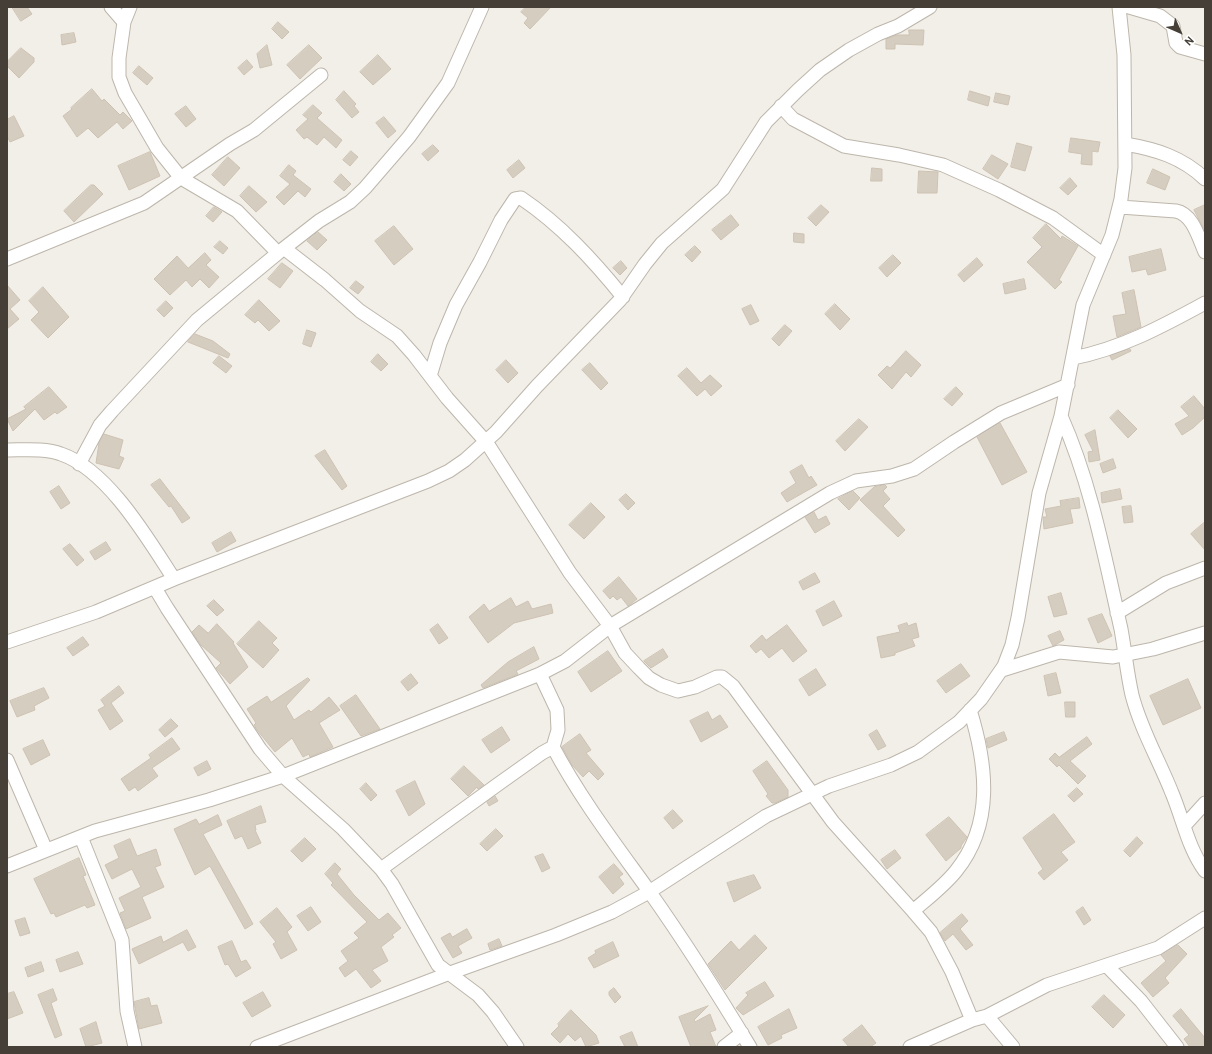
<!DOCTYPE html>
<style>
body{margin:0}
#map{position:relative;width:1212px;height:1054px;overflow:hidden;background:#f2efe8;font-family:Overpass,sans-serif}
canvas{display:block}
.frame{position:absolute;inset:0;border:8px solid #453f37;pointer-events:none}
.north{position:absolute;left:1160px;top:12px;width:40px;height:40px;-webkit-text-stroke:3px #fff;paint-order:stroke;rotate:135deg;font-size:11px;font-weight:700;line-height:16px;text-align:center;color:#453f37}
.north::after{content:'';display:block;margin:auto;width:14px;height:18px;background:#453f37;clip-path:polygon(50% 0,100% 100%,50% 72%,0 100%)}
</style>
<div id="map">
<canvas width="1212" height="1054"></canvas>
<div class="frame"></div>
<div class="north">N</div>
</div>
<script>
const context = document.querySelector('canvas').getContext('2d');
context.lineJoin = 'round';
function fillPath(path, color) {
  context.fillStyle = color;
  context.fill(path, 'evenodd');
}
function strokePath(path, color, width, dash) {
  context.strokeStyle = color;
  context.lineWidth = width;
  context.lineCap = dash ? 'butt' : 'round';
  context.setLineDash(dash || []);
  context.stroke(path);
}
const building = new Path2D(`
 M12 7H27L32 14 21 21Z
 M526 7H551L530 29 524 23 528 18 521 12Z
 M278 22 289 32 282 39 272 29Z
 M909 30H924L923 45 895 44V49H886V39L897 35H909Z
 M74 33 76 42 62 45 61 35Z
 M267 45 272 65 260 68 257 54Z
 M309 45 322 58 300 79 287 65Z
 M21 48 34 58V62L19 78 7 66V62Z
 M378 55 391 69 373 85 360 72Z
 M247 60 253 67 244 75 238 68Z
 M139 66 153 78 147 85 133 73Z
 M92 89 102 101 104 99 120 115 123 112 132 121 123 129 117 122 98 138 88 128 77 137 63 116 72 109 71 108Z
 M344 91 356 104 354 106 359 112 352 118 336 100Z
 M970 91 990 97 988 106 968 100Z
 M996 93 1010 96 1008 105 994 102Z
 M313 105 322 113 317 118 342 140 336 148 324 137 317 145 307 137 304 139 296 130 308 119 303 115Z
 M186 106 196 119 186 127 175 114Z
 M14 116 24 136 10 142 7 136V120Z
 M384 117 396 131 388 138 376 123Z
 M1071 138 1100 142 1098 152 1092 151V165L1081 164 1082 154 1069 152Z
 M1017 143 1032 147 1025 171 1011 167Z
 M433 145 439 151 428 161 422 154Z
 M351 151 358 157 350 166 343 160Z
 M150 152 160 176 129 190 118 166Z
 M992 155 1008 164 998 179 983 169Z
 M228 157 240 168 224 186 212 175Z
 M519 160 525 168 513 178 507 170Z
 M289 165 296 171 293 175 311 189 305 197 298 191 284 205 276 197 290 184 280 176Z
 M872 168 882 169V181H871Z
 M1153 169 1170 177 1165 190 1147 183Z
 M919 171 938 172 937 193H918Z
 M341 174 351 184 344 191 334 182Z
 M1070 178 1077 186 1068 195 1060 188Z
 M91 185H94L103 194 74 222 64 211Z
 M249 186 267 202 256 212 240 196Z
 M821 205 829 212 816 226 808 218Z
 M1205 205V231L1194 210Z
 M214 207 222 212 213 222 206 216Z
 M731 215 739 225 721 240 712 230Z
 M1046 224 1061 239 1062 236 1078 246 1059 280 1062 282 1055 289 1027 262 1042 247 1033 238Z
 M394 226 413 249 394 265 375 241Z
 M318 232 327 240 317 250 307 241Z
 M794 233 804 234V243L794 242Z
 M220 241 228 248 223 254 214 247Z
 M695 246 701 252 692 262 685 255Z
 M1161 249 1166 270 1148 275 1146 269 1132 272 1129 257Z
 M205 253 211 260 206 265 219 277 209 288 200 279 192 287 186 280 170 295 154 279 177 256 188 268Z
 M893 255 901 263 887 277 879 268Z
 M977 258 983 265 964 282 958 275Z
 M621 261 627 268 620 275 613 268Z
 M282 263 293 271 280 288 268 279Z
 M1024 279 1026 289 1005 294 1003 284Z
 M356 281 364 287 358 294 350 288Z
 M7 285 20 300 10 309 19 319 7 329Z
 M43 287 69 317 48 338 31 320 39 312 29 301Z
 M1134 290 1141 327 1117 337 1113 316 1126 314 1122 293Z
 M259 300 280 321 269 331 258 320 255 323 245 315Z
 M166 301 173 308 164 317 157 310Z
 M835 304 850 319 840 330 825 314Z
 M751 305 759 321 750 325 742 309Z
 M785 325 792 331 779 346 772 339Z
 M307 330 316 333 311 347 303 344Z
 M195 334 213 341 230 354 228 358 188 342Z
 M1130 349 1131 351 1112 360 1110 356Z
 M906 351 921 365 911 377 906 372 892 389 878 375 887 366 890 368Z
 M378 354 388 364 381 371 371 362Z
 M219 356 232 366 226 373 213 363Z
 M506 360 518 373 508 383 496 370Z
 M590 363 608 383 601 390 582 370Z
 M687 368 701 383 710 375 722 386 711 396 705 389 697 396 678 376Z
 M49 387 67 407 57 414 55 412 44 420 35 409 13 431 7 419 26 409 24 407Z
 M956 387 963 394 952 406 944 399Z
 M1194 396 1205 409V417L1193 428 1182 435 1175 424 1189 416 1181 407Z
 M1118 410 1137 429 1128 438 1110 418Z
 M859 419 868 427 845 451 836 441Z
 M1000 423 1027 472 1002 485 977 437Z
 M1095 430 1100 460 1089 462 1088 452 1093 451 1085 435Z
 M104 434 123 440 119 456 124 458 119 469 96 463 99 443Z
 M325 450 347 486 342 490 315 456Z
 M1113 459 1116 468 1103 473 1100 464Z
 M802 465 809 478 811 476 817 485 787 502 781 493 796 483 790 472Z
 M160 479 190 518 182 523 171 506 169 507 151 485Z
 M885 485 887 487 883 491 890 499 883 506 905 530 898 537 860 500 874 487Z
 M59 486 70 503 61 509 50 492Z
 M1120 489 1122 499 1102 503 1101 493Z
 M853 491 860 498 849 510 838 499Z
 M626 494 635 503 628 510 619 500Z
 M1079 498 1080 508 1070 509 1073 523 1044 529 1043 517H1047L1045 509 1061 506 1060 501Z
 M591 503 605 517 584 539 569 525Z
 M1131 506 1133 522 1124 523 1122 507Z
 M814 512 818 520 826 516 830 524 815 533 805 517Z
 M1205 522V550L1191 534Z
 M231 532 236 541 217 552 212 543Z
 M106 542 111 550 95 560 90 552Z
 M70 544 84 560 77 566 63 549Z
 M815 573 820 582 803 590 799 582Z
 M619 577 637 599 628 606 621 597 617 600 613 596 610 599 603 591Z
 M1061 593 1067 614 1054 617 1048 597Z
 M511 598 516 607 528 601 532 609 551 604 553 613 514 623 488 643 469 617 484 604 489 611Z
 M214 600 224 610 217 616 207 606Z
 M834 601 842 616 823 626 816 611Z
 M1102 614 1112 636 1098 643 1088 619Z
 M259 621 277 638 272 643 279 650 263 668 237 644Z
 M907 623 908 626 916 623 919 637 912 639 915 646 895 653V655L881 658 877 637 900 632 898 626Z
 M217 624 234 642 233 643 248 667 230 684 216 668 221 663 201 645 192 632 199 625 208 633Z
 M438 624 448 638 439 644 430 630Z
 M787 625 807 651 793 662 782 648 769 658 761 649 756 653 750 646 762 635 766 640Z
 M1060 631 1064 640 1053 646 1048 636Z
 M83 637 89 645 73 656 67 648Z
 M534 647 539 659 516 671 518 674 516 675 483 688 481 685 508 662Z
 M663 649 668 657 651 668 644 661Z
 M608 651 622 671 591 692 578 672Z
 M961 664 970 676 946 693 937 681Z
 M816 669 826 685 809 696 799 680Z
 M1056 673 1061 693 1048 696 1044 676Z
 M411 674 418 683 408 691 401 682Z
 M308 678 310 680 286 706 294 720 309 710 311 712 329 697 340 710 319 723 333 747 310 757 309 754 303 757 292 738 275 752 257 730 254 725 256 723 247 709 267 696 271 702Z
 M1188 679 1201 708 1163 725 1150 696Z
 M119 686 124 693 111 703 123 721 110 730 98 710 105 706 101 700Z
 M44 688 49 698 34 706 35 710 17 717 10 701Z
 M356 695 380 729 361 736 340 706Z
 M1065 702H1075V717H1066Z
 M708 712 712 720 720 715 728 727 701 742 690 721Z
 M171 719 178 726 165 737 159 730Z
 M502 727 510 740 491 753 482 740Z
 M877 730 886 746 878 750 869 735Z
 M1004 732 1007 740 988 748 986 739Z
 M580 734 591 750 586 753 604 774 598 780 589 771 583 777 572 765 562 747Z
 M1087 737 1092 744 1070 761 1086 776 1078 784 1059 765 1057 767 1049 759 1055 753 1059 757Z
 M172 738 180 749 152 768 158 776 138 791 135 787 129 791 121 779 151 758 149 755Z
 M43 740 50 755 31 765 23 749Z
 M207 761 211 769 198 776 194 768Z
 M767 761 788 790V797L775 803H772L766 796 768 794 753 771Z
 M464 766 484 785 478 789 477 787 468 796 451 779Z
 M415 781 425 804 409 816 396 791Z
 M366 783 377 795 371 801 360 789Z
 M1077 788 1083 794 1074 802 1068 796Z
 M495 796 498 801 489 806 487 802Z
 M261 806 266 822 255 825 256 830H255L261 843 248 849 242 836 235 839 227 821Z
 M673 810 683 821 673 829 664 818Z
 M1054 814 1075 842 1061 852 1068 860 1044 880 1038 873 1043 869 1023 838Z
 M218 815 222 825 203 834 253 924 245 929 210 866 195 875 174 829 196 819 199 824Z
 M949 817 967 837 961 846V848L946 861 926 835Z
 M496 829 503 836 487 851 480 844Z
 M1137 837 1143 843 1130 857 1124 851Z
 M305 838 316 849 302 862 291 851Z
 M130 839 137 856 156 849 161 865 155 867 164 887 142 897 151 918 126 929 120 913 125 911 119 898 141 887 132 869 112 879 105 865 119 858 114 846Z
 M895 850 901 858 887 869 881 860Z
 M543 854 550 868 542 872 535 857Z
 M79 858 86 875 83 876 95 905 87 908 85 905 56 917 54 913 51 914 34 879Z
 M335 863 341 869 337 874 354 895 379 920 388 913 401 928 392 935 394 937 381 947 388 961 372 970 381 981 371 988 356 969 345 977 339 968 348 961 341 951 359 938 354 933 367 922 331 885 333 883 325 874Z
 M614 864 623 874 619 877 624 884 613 894 599 877Z
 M754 875 761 888 734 902 727 883Z
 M311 907 321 922 308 931 297 916Z
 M1083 907 1091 920 1084 925 1076 912Z
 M277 908 292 927 287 932 297 950 281 959 273 944 276 942 260 922Z
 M962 914 968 921 960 929 973 945 966 950 953 934 945 941 940 933Z
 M25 918 30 933 20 936 15 921Z
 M467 929 472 938 458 946 462 953 453 958 441 938 450 933 452 937Z
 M187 930 196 947 188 951 183 942 139 964 132 949 161 936 163 942Z
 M755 935 767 948 725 990 708 964 731 941 739 950Z
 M499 939 502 946 490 950 488 944Z
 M232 941 241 962 246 960 251 968 236 977 228 964 225 965 218 947Z
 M613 942 619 956 594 968 588 958 596 953 595 951Z
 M1178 945 1187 954 1165 978 1169 983 1153 997 1141 983 1166 961 1161 955Z
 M78 952 83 964 60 972 56 960Z
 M41 962 44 971 28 977 25 968Z
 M765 982 774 996 743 1015 736 1008 748 995 746 993Z
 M614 988 621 997 615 1003 609 995V992Z
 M53 989 57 1000 51 1003 62 1035 55 1038 38 995Z
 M14 992 23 1013 7 1019V994Z
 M263 992 271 1006 252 1017 243 1003Z
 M1104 995 1125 1015 1113 1028 1092 1007Z
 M149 998 151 1006 157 1005 162 1023 139 1029 134 1002Z
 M708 1006 694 1020 695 1022 710 1014 716 1030 710 1032 716 1047H691L679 1017Z
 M789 1009 797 1028 781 1035 782 1038 768 1045 758 1027Z
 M1181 1009 1205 1038V1047H1190L1184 1039 1189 1035 1173 1016Z
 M571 1010 596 1035 599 1043 586 1047 581 1036 575 1041 568 1034 560 1043 551 1034 559 1026 558 1024Z
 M96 1022 102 1043 86 1047 80 1029Z
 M862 1025 876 1043 870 1047H849L843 1040Z
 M632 1032 638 1047H625L620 1037Z`);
fillPath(building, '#d6cdc1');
strokePath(building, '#cdc2b2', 1);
const minor = new Path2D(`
 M111 7 124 22
 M130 7 124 22 119 58V77L125 93 157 148 181 178 237 211 278 253
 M1129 7 1160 16 1173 26 1176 43 1180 47 1205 54
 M781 106 793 119 844 146 899 155 943 165 999 190 1053 218 1104 255
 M1125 144C1155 149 1182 157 1205 179
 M1120 207 1176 211C1193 214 1199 239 1205 252
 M285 249 325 280 360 311 397 336 414 355 447 398 487 443 570 573 610 626 625 653 639 668 649 678 661 685 678 691 695 687 717 677H722L733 686 833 822 913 911 931 932 952 972 972 1020
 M7 259 144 203 230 144 254 130 321 75
 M1073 358C1120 349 1163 326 1205 303
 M430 376 440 343 456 305 480 262 501 220 515 199 521 198C561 225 593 260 623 297
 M1061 416C1091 483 1105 558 1121 629 1125 651 1127 673 1132 695 1141 730 1159 760 1172 793 1183 819 1188 848 1205 871
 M7 450C24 450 45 448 61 454 108 470 148 539 174 579
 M79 464 100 425 112 411 197 320 278 253 319 221 350 202 365 188 409 137 448 83 482 7
 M155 588 167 608 260 749 283 776 343 829 381 869 392 884 438 965 478 995 493 1012 517 1047
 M1117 613 1166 583 1205 568
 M7 642 96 612 174 579 428 481 449 471 465 460 496 432 537 386 620 300 645 264 662 243 723 189 766 122 798 90 820 70 849 50 878 34 898 26 930 7
 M1002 670 1059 652 1113 657 1153 649 1205 633
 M540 674 557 710 558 730 553 747C580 798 616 845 649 891 685 942 718 994 750 1047
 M7 760 46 850
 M1185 825 1205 803
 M81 837 122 940 127 1011 135 1047
 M7 866 95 831 209 800 283 776 540 674 565 661 610 626 830 493 856 481 892 476 914 469 954 442 1001 413 1068 385
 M381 869 497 785 542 753 553 747
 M913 911C928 898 944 886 956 871 994 824 987 765 970 710
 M1107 966 1141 1001 1177 1047
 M987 1016 1013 1047
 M257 1047 450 973 556 935 612 912 649 892 766 816 829 786 891 765 918 752 959 722 981 699 1004 666 1012 645 1018 618 1039 493 1061 416 1083 305 1112 235 1121 199 1125 168 1124 55 1119 7
 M724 1047 742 1033
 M910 1047 972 1020 987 1016 1047 985 1158 948 1205 918`);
strokePath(minor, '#bdb6ab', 15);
strokePath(minor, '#fff', 13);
</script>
